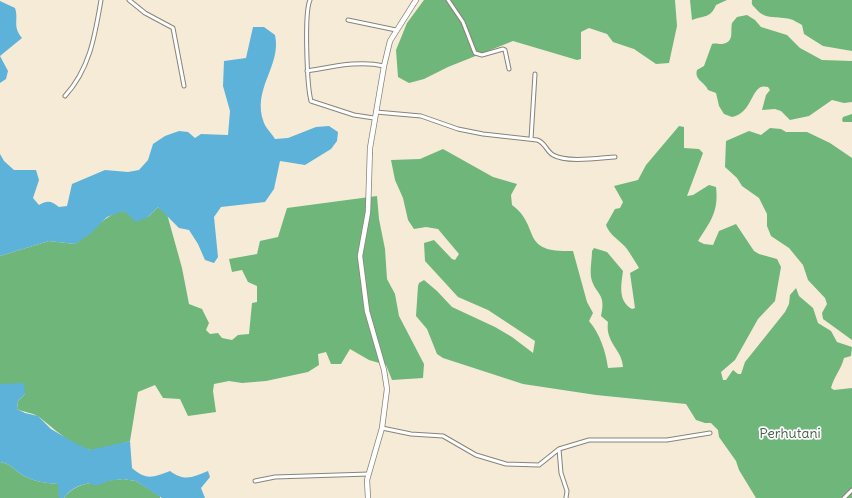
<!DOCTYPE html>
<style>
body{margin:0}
canvas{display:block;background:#f5ebd7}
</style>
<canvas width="852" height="498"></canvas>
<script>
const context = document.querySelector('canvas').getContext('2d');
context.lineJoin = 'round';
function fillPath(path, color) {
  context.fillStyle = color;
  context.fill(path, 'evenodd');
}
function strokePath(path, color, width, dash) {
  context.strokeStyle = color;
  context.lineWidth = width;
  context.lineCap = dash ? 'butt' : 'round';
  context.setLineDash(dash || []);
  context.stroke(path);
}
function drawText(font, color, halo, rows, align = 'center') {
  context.font = font + ' Delius,sans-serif';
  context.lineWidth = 3.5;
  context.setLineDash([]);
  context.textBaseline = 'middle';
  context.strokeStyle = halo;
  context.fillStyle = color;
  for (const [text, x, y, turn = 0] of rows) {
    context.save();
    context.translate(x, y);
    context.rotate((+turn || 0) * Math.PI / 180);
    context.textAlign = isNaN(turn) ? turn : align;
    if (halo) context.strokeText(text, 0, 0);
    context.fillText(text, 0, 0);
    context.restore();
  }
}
fillPath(new Path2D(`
 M424 0H675L677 26 669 63 656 64 634 49 613 42 607 34 589 28 581 32V59L577 60 513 41 448 67 424 79 409 83 398 77 396 50 407 23Z
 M690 0H727L716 5C710 19 704 15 692 20Z
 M752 0H852V51L823 46 804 34 802 25C798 23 794 20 790 19 778 16 766 20 757 10 754 6 751 6 752 0Z
 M747 15 755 20 761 27 787 35 800 48 822 60 852 61V102L844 103 832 100 809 116 790 120 781 111 775 109 762 110 766 95 770 90 768 87C750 82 755 112 732 117L724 114 719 106 716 93 708 90C705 82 694 80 697 70L704 66 712 44C716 43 717 44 722 44 735 42 730 32 732 23L737 17Z
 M852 114V122H843L842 120 843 117Z
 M679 126 684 127V148L699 149 703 153 687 196 693 195 709 185 716 187C719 212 710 222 698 241L704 244 713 245 719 231 736 224 754 251 759 254 777 259 781 267 775 301 758 319 735 360 721 372 723 380H726L733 370 738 374H741L745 362 785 312 789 304 790 295 796 288 799 296 813 308 818 323 831 331 837 342 852 347 851 356 844 358C841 370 834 376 831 388L834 390 852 388V498H756L739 470 736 461 719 437 718 430 711 423H705L696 420 686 404 596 395 523 384 443 358 437 354 427 329 416 316 418 286 419 283 424 280 437 291 452 307 495 327 512 337 533 353 535 341 488 310 458 297 425 261 424 243 434 240 452 259 455 260 459 254 438 229 426 227 414 229 408 220 403 198 395 180 391 160 420 159 443 149 493 177 517 184 511 195 512 205C542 227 518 253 573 251L587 302 593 313 589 321C600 334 606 352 608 368L623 367C622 349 605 343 608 322L601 316C607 292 594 294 591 277 590 268 592 259 592 251L594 248 607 252 623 271C621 286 618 301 632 309L635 308 630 273 639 268C635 261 631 255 627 249 621 241 609 235 606 225L615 209 620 208 623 202 614 186 638 180 646 165Z
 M770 128 781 129 786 132H807L830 143 852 158V340L823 319 822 313 827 304 825 298 808 280 803 265 789 248 771 236 767 226V214L759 198 742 186 737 178 725 167 726 141 749 131 761 135Z
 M377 196 379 219 385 249 387 279 395 294 399 316 424 364 423 378 392 380 386 365 369 360 350 349 341 364H331L326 352 318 354 319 365 308 372 266 381 242 383 229 381 214 384 213 391 216 412 188 416 180 399 163 398 155 385 138 392 130 441C118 444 103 450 91 450 75 449 51 426 39 417 34 413 23 412 17 409L18 401 25 394 11 384H0V256L49 241 75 244C88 235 108 212 124 211 131 211 141 215 148 217L158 207 167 214 182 268 189 304 202 309 209 323 206 330 210 334 218 333 222 338 232 340 238 335 249 334 252 303 257 302V286L248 282 242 270 232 272 229 259 257 254 260 241 278 237 287 208Z
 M0 462C12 464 15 471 24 476 36 482 46 483 59 484V497L60 498H0Z
 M123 479 136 481 160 496V498H64C77 480 102 482 123 479Z`), '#6fb67a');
fillPath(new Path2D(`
 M0 1 15 8C19 20 12 26 22 38L0 56 8 71 6 79 0 83Z
 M253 27H264L275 35C282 66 251 89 264 123 266 128 272 134 275 139L288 138 316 127 329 126 338 132 337 141 331 149 305 165 280 161 274 189 265 202 221 207 214 217 218 257 214 263 205 260 198 244 189 230 179 228 158 207 148 217 136 222 124 211 107 217 90 234 75 244 49 241 0 256V154L4 161 14 170H36L39 180 33 198 39 205C48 200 51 201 59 207L67 206 72 184 105 170 128 172 139 170 148 160 153 144 165 136 179 131 188 132 195 138 201 134 228 135 230 111 223 86 224 61 246 58Z
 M24 383 25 394 18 401 17 409 25 413 38 416 51 429 73 442 90 450 130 441 132 468C147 481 153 477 170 471 185 482 193 477 208 471L210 477 201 488 205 498H162L136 481 123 479 109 481 95 486 91 483C79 485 71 488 64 498H59L58 484C46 483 36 482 24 476 15 471 12 464 0 462V384Z`), '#5cb2d9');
const street = new Path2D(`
 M129 0 145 13 173 28 184 86
 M310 0C304 13 307 86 311 101L354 115 374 118
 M448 0 463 22 475 53 482 55 503 49 505 50 509 69
 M348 20 396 30
 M307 71C332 67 359 60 384 66
 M65 96C90 69 95 35 101 0
 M376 112 421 116 458 129 483 134 537 140C545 142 546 151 553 155 567 163 599 158 615 157
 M531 139 535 74
 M382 428 411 434 443 436 476 455 506 464 539 465 559 449
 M255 481 275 477 369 474
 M566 498 567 491 561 473 559 449 589 440H667L710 433
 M844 498 852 490`);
const secondary = new Path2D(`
 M368 498 367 480 382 428 387 389 384 370 367 311 360 256 368 212 370 148 384 66 390 41 416 0`);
strokePath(street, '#88847a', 5);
strokePath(secondary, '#88847a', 6);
strokePath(street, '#fff', 3);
strokePath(secondary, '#fff', 4.5);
drawText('14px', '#425c45', '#fff', [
 ["Perhutani",790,434]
]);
</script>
